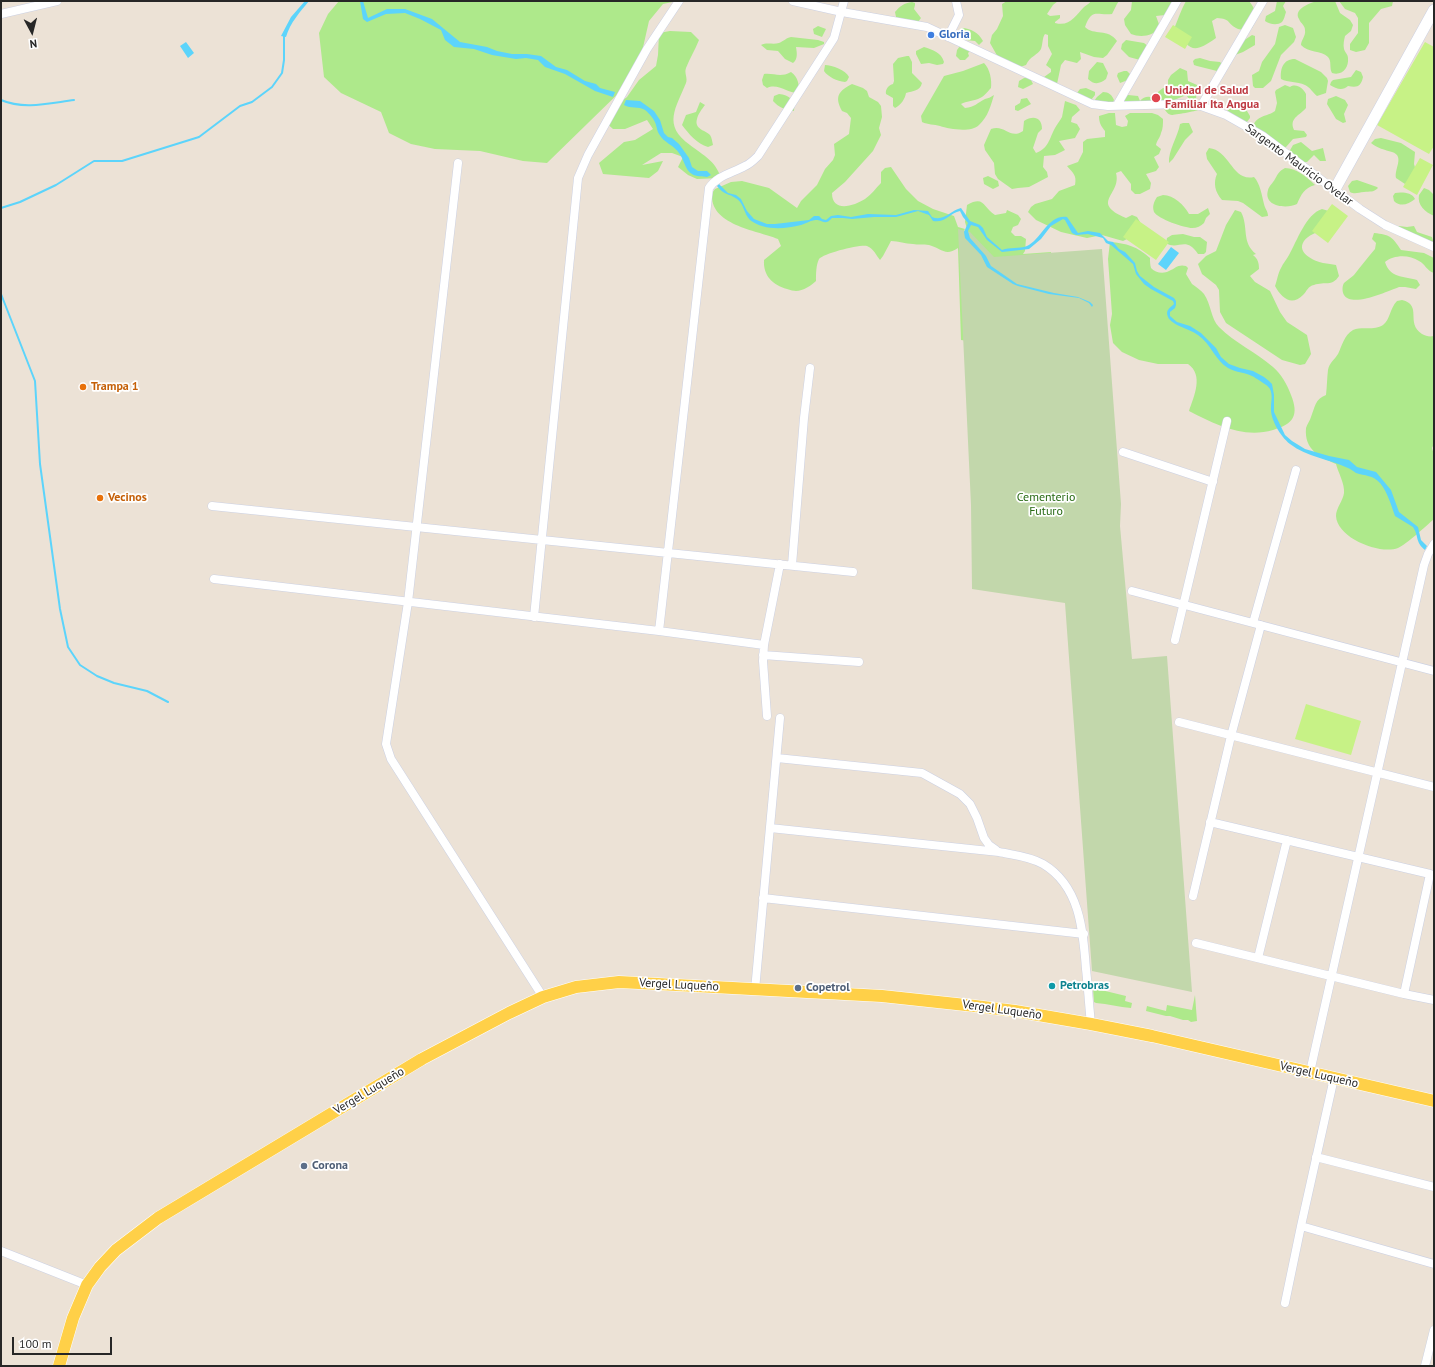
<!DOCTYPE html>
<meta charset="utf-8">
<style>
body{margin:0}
#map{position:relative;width:1435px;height:1367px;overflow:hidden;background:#ece2d6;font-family:"PT Sans",sans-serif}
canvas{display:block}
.frame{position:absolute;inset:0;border:2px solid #272727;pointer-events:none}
.north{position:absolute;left:12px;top:12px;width:40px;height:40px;-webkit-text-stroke:3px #fff;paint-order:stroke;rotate:173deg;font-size:11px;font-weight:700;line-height:16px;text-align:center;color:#272727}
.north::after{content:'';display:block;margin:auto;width:14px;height:18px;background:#272727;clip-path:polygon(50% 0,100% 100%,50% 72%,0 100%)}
.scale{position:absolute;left:12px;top:1337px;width:100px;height:18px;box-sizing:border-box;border:2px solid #272727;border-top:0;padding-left:5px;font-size:12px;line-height:14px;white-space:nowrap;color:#272727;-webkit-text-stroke:3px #fff;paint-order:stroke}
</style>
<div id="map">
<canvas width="1435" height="1367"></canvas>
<div class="frame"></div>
<div class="north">N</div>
<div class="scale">100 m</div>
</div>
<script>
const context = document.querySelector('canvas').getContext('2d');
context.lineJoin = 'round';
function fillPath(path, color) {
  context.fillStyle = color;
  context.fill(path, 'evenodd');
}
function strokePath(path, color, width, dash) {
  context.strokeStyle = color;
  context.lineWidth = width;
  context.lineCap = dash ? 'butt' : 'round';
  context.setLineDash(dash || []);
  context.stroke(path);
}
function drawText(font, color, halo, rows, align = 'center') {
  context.font = font + ' "PT Sans",sans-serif';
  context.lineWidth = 3.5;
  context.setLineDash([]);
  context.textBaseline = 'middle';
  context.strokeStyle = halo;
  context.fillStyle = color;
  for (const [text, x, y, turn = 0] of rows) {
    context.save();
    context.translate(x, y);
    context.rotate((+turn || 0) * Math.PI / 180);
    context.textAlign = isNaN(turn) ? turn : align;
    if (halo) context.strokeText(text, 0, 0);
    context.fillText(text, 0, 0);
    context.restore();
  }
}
fillPath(new Path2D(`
 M339 1H677L663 4 649 21 639 65 628 84 547 163 523 161 480 151 435 149 411 144 389 133 381 112 341 93 324 77 319 33 328 14Z
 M1007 1H1058L1053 5 1047 14 1050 16 1060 15V18L1055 22V23C1070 27 1075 16 1084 7 1086 5 1089 4 1091 1H1119L1117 4 1112 14C1097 16 1092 7 1085 27 1094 36 1108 28 1117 41L1107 55 1103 58 1094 57 1080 52 1081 59 1077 63 1065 60 1061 65 1057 84 1044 77 1051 72V69L1046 65 1052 54 1048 46V35L1045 34C1042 38 1043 44 1041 49 1038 55 1030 56 1026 65L1020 67 999 59 990 43 992 35 997 29 1003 16 1002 4Z
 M1132 1H1172L1165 15 1156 16 1160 27C1154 36 1141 38 1131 34L1125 25 1124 19 1131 10Z
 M1186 1H1249C1256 10 1259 17 1252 28 1247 29 1241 31 1236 28 1227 23 1231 19 1217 18L1212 21 1216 38C1192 55 1191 50 1174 29 1178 19 1181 10 1186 1Z
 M1277 1H1286L1283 6 1286 12C1285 15 1284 20 1282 22 1277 26 1269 24 1265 21L1266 16 1275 11Z
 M1317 1H1335L1340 13 1350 20 1353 25 1351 31 1345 36C1344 40 1343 45 1344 49 1345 53 1348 54 1348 58 1349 68 1342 76 1332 73 1329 68 1332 61 1328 57 1321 50 1308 53 1301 45 1301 40 1306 36 1305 30 1305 25 1301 24 1299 19 1293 9 1310 3 1317 1Z
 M1339 1H1393L1392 6 1381 9 1369 23V43L1365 50 1356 52 1350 50V44L1358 33V18L1355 13 1345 9Z
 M912 2 915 3V5L914 9 921 18 918 22C911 21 901 21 896 17L895 12C900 6 904 3 912 2Z
 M1285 25 1293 28 1296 37 1294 42 1281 55 1271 81 1263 88H1255L1253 86 1252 75 1259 71 1262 62 1275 44 1279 27Z
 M818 26 826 29 822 37 814 34 813 29Z
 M962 28C970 28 979 33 983 41L979 45 975 41 966 40 961 33Z
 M670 31 691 32 699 40C695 50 690 58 686 68 684 73 688 78 686 83 676 108 662 125 690 145 704 156 715 160 721 178L697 179 688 175 678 167 683 157 672 153H661L642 165 663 161 658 171 649 178 603 174 599 163 624 142 635 140 653 129 647 120 625 129H613L604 121 609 111 627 97 639 80 656 66 658 55 659 33Z
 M1252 35 1255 36V45L1243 52 1235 55 1243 41Z
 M791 37 818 40 824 42V44L814 48 796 47C797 53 798 59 793 63L785 59 778 51 767 50 761 45C767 42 773 45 779 43 784 41 786 38 791 37Z
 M1126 40 1144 43 1149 47 1146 54 1140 56V60L1129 57 1121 49 1122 44Z
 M960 46 973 48 968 53 969 56 965 60H960L956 56 957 50Z
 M924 47C933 50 941 52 944 62L943 64 937 65 929 63 921 64 916 54V51Z
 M907 56H909L912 62V73L922 83C920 91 913 91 906 93 905 99 901 105 895 108L893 106V98L886 94C885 89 889 85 893 84L894 81 893 64 898 58Z
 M1200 58 1210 61 1220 62 1222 64 1221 67 1217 71 1197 66 1194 65 1193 61 1195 59Z
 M1295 59 1321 72 1327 78 1328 81 1326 93 1317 96C1313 93 1310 87 1305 85 1297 81 1288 83 1281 79 1280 69 1283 59 1295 59Z
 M1097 62 1103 63 1108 73 1106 79C1100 84 1094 85 1088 79L1089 71Z
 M984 63C990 69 992 80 991 88 987 92 984 97 978 99 972 101 967 101 961 104L965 108C975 107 977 103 985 99 989 98 991 97 994 95 991 105 988 117 979 125 971 133 949 129 940 126 934 124 928 125 922 122L921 116 944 76 963 71Z
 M825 65C832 65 846 70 849 77L847 81 845 82C837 81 828 77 824 71Z
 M1180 68 1187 71 1188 81 1197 85 1196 100 1191 102 1187 96H1184L1174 100 1161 103 1158 98V92L1163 88H1168V80L1171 75Z
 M1356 70 1361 72 1363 77C1361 86 1358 88 1348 86 1343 91 1336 89 1330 85L1331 82 1333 80 1351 77Z
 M1124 71H1127L1131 75 1128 80 1120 83 1117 76 1118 73Z
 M791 72C798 77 800 85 798 93 787 93 778 83 767 88L763 85 762 80 764 74C775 73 780 78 791 72Z
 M1024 78H1030L1033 84 1023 89 1018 87 1019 81Z
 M852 84 863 88 867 91 869 97 878 102 881 106 882 117 879 128 881 135 873 151 845 182 832 193C832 213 854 206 865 199 871 195 876 188 881 183V172L885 168 891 167 906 189 918 201 933 209 954 216 958 227 965 229 963 232 1018 283 968 232 965 222 967 205C985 195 983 208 995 215L1006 213 1007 210 1018 215 1021 219 1018 225 1013 227 1011 232 1015 236H1021L1026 239 1025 251 1023 254 1051 252 1052 267 1026 349 961 340 958 248C945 257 941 248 929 245 923 244 918 245 913 244 905 244 899 241 891 241L883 256 880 260C876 255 874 249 867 246 861 244 824 253 819 259 816 265 816 274 816 281 812 285 803 291 796 291 794 291 790 290 787 289 773 285 763 276 764 260L781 246 778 239C756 230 709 225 712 193L715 189 731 182 742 181 769 188 797 208 801 201 817 185 825 169 833 160 835 155 834 144 849 134 851 118 847 113 842 111C834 96 839 91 852 84Z
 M1285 85 1290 87C1296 83 1303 88 1306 94V108C1299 116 1289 118 1294 130L1304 131 1307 135 1306 137 1293 139 1286 147 1283 148 1271 140 1266 133 1253 127C1256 115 1267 117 1275 111L1277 103 1275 92 1276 90Z
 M1086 88 1095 92V95L1091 100 1077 93 1080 89Z
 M1103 92C1109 92 1112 95 1114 100L1112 104 1094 101 1097 97Z
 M779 94C789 95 796 100 794 111 785 109 779 108 773 101L774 96Z
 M1128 95 1138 96 1140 101C1144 96 1149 96 1154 98L1155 102 1125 106 1122 98Z
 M1336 96 1345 100 1348 105 1344 114 1346 122 1343 123 1336 119 1327 104 1328 99Z
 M1027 98 1031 104 1018 111 1015 110V106L1020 103 1021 99Z
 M1065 101 1076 105 1080 110 1072 117 1071 122 1077 124 1080 129 1075 138 1059 141 1065 150 1055 155 1044 156 1043 167 1047 172 1048 177 1029 187 1018 188 1012 189 998 179 995 174 994 163 985 150 984 145 991 129C1005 124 1010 140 1023 131L1024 121C1033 115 1042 117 1042 129L1038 133 1033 148 1036 153C1049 148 1049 139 1055 128 1057 124 1060 121 1062 117 1063 112 1064 106 1065 101Z
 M700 102 705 105C702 109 698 114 697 119 694 129 705 130 710 135 712 138 712 141 713 145L708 147C697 144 689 134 682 125L686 115 696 112Z
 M1185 105 1198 110C1197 111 1174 115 1172 115 1168 115 1166 111 1164 109L1166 107Z
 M1237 105 1244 106 1250 116V118L1246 123 1227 111 1232 107Z
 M1109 113H1115L1116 125 1122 127 1127 126 1128 121 1125 116 1130 113H1152L1158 115 1163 119C1163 124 1163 129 1161 133 1160 138 1157 140 1156 145L1161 149 1159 154 1154 157 1159 167 1156 171 1146 174 1151 183 1150 189 1140 194H1135L1131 190V184L1121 171 1116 173C1122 195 1089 202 1126 218L1132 215 1137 217 1140 222 1133 236 1123 241 1102 235 1087 238 1061 232 1036 220 1028 212 1031 207 1035 204 1052 199 1059 191 1075 185C1077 175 1073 173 1067 166L1078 162 1083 152V142L1087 139 1105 137V131C1101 126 1099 123 1099 116Z
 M1183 123H1189L1193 132 1185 140 1173 159 1169 163C1168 151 1178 136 1180 124Z
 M1381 138 1401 143 1415 152 1414 164 1417 174 1405 184 1396 178C1394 169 1405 156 1392 152 1385 150 1377 148 1371 143L1375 139Z
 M1301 142 1312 151 1323 148 1326 161H1320L1314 155 1307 162H1304L1289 152 1293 145Z
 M1209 148C1230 150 1232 182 1254 177 1260 183 1262 196 1264 204 1265 209 1268 211 1268 216L1262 217 1243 203 1238 201 1222 200C1215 192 1213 183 1217 174L1207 159 1206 153Z
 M1285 168C1296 168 1307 177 1315 185 1304 188 1301 195 1297 204 1287 209 1263 207 1268 190 1269 186 1273 183 1275 179 1278 174 1279 171 1285 168Z
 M988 176 998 181 999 186 993 189 984 184 983 178Z
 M1357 180 1377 187 1378 188C1373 193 1370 191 1364 192 1358 192 1356 195 1350 192L1348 186 1352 181Z
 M1424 188 1429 190 1434 195V216C1425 212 1417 205 1419 195Z
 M1395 193C1401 192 1412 192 1415 199 1408 205 1400 207 1394 201L1393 196Z
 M1163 195C1174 195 1184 205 1189 214H1198L1208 208 1210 214 1206 218 1204 223C1201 226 1197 228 1192 228 1185 228 1158 219 1154 212 1152 206 1154 202 1157 197Z
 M1322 209 1332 212C1329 217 1327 225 1322 229 1317 233 1308 235 1304 241 1296 253 1314 261 1323 263 1328 264 1332 264 1336 265L1339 276C1332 287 1325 281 1314 285 1308 286 1307 291 1303 295 1291 307 1281 297 1275 286 1277 281 1278 273 1281 268 1283 263 1287 259 1289 255 1297 241 1306 214 1322 209Z
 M1235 210 1241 212C1249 227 1241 242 1256 254L1253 255C1258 259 1259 263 1259 269L1250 276 1255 282 1270 291 1280 312 1287 322 1307 335 1311 354 1305 364 1300 365 1282 360 1226 323 1220 312 1219 290 1216 285 1202 274 1198 264 1206 256 1216 251 1226 225Z
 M1399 226 1407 227 1414 226 1417 232 1432 237 1433 241 1432 242 1394 228Z
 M1374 233C1390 235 1392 236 1401 250L1424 253 1434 258V273C1427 271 1425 264 1419 261 1409 254 1393 255 1385 262 1390 278 1403 276 1417 280L1420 285 1416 289 1405 287H1399C1388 291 1352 308 1344 295 1342 292 1342 286 1344 283 1347 280 1351 278 1354 275 1361 266 1368 257 1375 249L1376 243 1372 239Z
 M1183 234 1194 237H1200L1207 242 1206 252 1204 254H1198C1186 235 1178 251 1166 243L1167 238 1172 235Z
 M1110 242C1126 243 1138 247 1150 258 1150 261 1150 265 1151 268 1155 273 1164 274 1169 271 1176 268 1178 264 1186 266L1188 268 1186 274C1188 277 1190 281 1192 284 1196 287 1201 290 1204 294 1211 304 1211 319 1219 327 1235 343 1256 352 1273 367 1281 374 1287 384 1291 395 1299 415 1294 424 1273 430 1243 439 1215 424 1189 411 1194 396 1204 375 1188 364H1158L1139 360 1122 352 1113 343 1110 325 1112 314 1108 259Z
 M1402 300C1423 305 1405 323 1422 334 1426 336 1429 337 1434 336V444L1432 448 1434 455V519C1425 527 1408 543 1398 548 1380 555 1337 538 1336 516 1336 508 1343 501 1344 493 1345 484 1338 472 1336 464 1320 457 1304 450 1306 428 1307 424 1310 421 1311 417 1315 407 1315 399 1326 395 1327 386 1327 378 1328 370 1329 363 1335 359 1338 354 1342 346 1344 335 1353 330 1362 326 1374 331 1383 325 1390 320 1390 308 1397 301Z
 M1093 988 1126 996 1125 1001 1132 1003 1131 1008C1119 1007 1108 1004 1096 1003L1094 1002Z
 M1195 995 1197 1021 1191 1022 1188 1020H1183L1170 1016H1166L1146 1011 1147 1006 1166 1011 1167 1005 1192 1010Z`), '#aee98b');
fillPath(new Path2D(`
 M958 229 970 232 994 257 1102 249 1121 504 1120 526 1132 659 1167 656 1192 992 1092 971 1065 603 972 589 971 505Z`), '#c2d7ab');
fillPath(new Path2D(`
 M1173 25 1192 37 1185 49 1165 37Z
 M1425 42 1434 47V146L1429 154 1377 125Z
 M1420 158 1433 165 1417 195 1403 187Z
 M1332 204 1348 216 1328 243 1312 231Z
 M1136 219 1169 242 1156 260 1123 237Z
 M1306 704 1361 721 1351 755 1295 739Z`), '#c7f286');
fillPath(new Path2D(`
 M305 1H309C300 12 290 23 286 37L281 36 291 17Z
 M360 1H363L368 18 387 9H405L432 19 460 42 487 47 497 51 512 54H527L541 56 556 67 567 70 585 81 596 84 600 88 615 92 613 97 595 91 565 74 545 67 538 60 526 58 516 59 492 55 474 49 454 47 445 40 441 30 420 19 405 13 386 14 367 22 363 19Z
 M186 42 194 53 188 58 180 46Z
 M626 100 640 101 654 111 660 120 664 133 668 137 672 138 679 144 689 158 692 167 698 171H707L711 175 707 177C703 176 696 177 692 174 685 170 684 159 679 153 674 145 664 143 659 134 657 131 657 128 656 125 655 120 649 113 645 110 638 106 631 109 624 105Z
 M719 184 728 193 736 195 741 199 747 211 754 219 767 224H775L809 220 814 216H819L822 219 826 220 831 216 838 215 851 217 868 214 896 215 914 210 928 211 932 217C944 222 951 210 961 208L970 221 980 225 983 228 987 237 1002 250C1010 247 1019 249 1027 246 1041 240 1048 214 1067 217L1078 233 1088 231 1100 233 1108 241 1113 242 1119 249 1125 252 1135 263 1137 271 1140 276 1154 287 1174 298 1176 301V305L1175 308 1170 312V316L1177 322 1190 326 1201 333 1216 348 1221 357 1229 364 1240 368 1253 371 1264 377 1269 381 1272 384 1274 395V412L1285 435 1292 441 1305 449 1329 456 1349 460 1357 467 1376 472 1391 490 1399 512 1418 527 1421 540 1427 546 1425 550C1415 542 1419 536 1413 527L1395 516C1391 505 1388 493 1380 483 1373 475 1365 476 1356 473 1353 471 1351 469 1348 468 1329 459 1307 457 1290 444 1280 436 1270 419 1271 407 1271 401 1273 396 1270 389 1268 385 1258 380 1254 377 1246 372 1236 373 1228 368 1215 360 1211 344 1198 335 1190 329 1171 325 1168 317 1165 310 1170 308 1174 304L1173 301 1151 289 1144 284 1136 274 1133 264 1111 245 1106 243 1103 238 1088 234 1076 235 1072 233 1065 220 1063 219 1051 226 1041 239 1029 249 1002 252 987 240 978 227 971 225 968 231 970 238 986 256 991 266 1017 284 1054 293 1078 297 1090 302 1093 305 1092 307 1089 303 1079 298 1049 294 1018 286 1013 284 987 267 981 255 965 238 964 232 968 223 963 217 960 211C950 213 946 223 933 221L929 215 918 211 896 217H874L852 219 843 218H832C824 227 823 219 816 220 811 220 805 224 801 225 785 229 764 231 750 220 744 214 744 204 737 199 729 193 725 196 717 186Z
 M1171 247 1179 253 1166 270 1158 264Z`), '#5cd4fb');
strokePath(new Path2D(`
 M1 100C24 110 50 103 74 100
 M1 208 20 202 56 185 94 161H122L199 137 240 106 252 102 272 87 282 73 284 60V34
 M1 294 35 381 40 464 60 609 68 647 80 665 97 676 114 683 147 691 168 702`), '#5cd4fb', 2);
const street = new Path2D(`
 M793 1 842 12 927 27 1092 104 1108 106 1182 104 1201 106 1226 115 1263 136 1360 209 1385 225 1434 247
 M1 14 57 1
 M948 37 959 15 956 1
 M1117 105 1177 1
 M1201 106 1263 1
 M458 163 408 602 386 744 391 759 543 997
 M1123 452 1213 482
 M212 506 853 572
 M792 565 804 418 810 368
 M214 579 659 631 764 645
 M1132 591 1434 671
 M534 617 578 178 588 155 647 49 679 1
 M1253 623 1296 470
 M659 631 709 188C717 176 732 173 745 166 750 164 754 160 758 156L834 38 844 1
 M1175 640 1227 421
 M763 655 859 662
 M767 716 763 661 764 645 780 564
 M1179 722 1434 787
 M777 758 922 773 960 794 970 804 977 818 984 838 989 845 996 850
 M1210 822 1430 874 1404 994
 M770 828 999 852C1013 855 1029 856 1043 864 1080 886 1083 930 1086 969 1088 987 1089 1005 1091 1024
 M1193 896 1231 736 1261 625
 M763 898 1084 934
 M1196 943 1404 994 1434 1000
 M1258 958 1287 840
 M755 990 780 718
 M1310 1072 1424 565 1428 554 1434 544
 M1316 1157 1434 1187
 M1301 1226 1434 1264
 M1 1251 87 1285
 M1285 1303 1301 1226 1334 1078
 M1425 1366 1434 1330`);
const secondary = new Path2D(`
 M1335 189 1434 10`);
const primary = new Path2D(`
 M59 1366 73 1318 87 1285 100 1267 116 1250 158 1218 422 1059 509 1013 543 997 576 987 619 982 639 983 882 996 975 1006 1015 1011 1091 1024 1152 1036 1434 1101`);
strokePath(street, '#cbd0e2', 9);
strokePath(secondary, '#cbd0e2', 12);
strokePath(primary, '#fff', 13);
strokePath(street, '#fff', 8);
strokePath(secondary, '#fff', 11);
strokePath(primary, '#ffd048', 12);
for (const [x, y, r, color] of [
 [931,35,4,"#3f7fe0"],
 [1156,98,5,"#e0444e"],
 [83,387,4,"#e8710a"],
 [100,498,4,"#e8710a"],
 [1052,986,4,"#0f9aa8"],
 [798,988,4,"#5c6f8a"],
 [304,1166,4,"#5c6f8a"]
]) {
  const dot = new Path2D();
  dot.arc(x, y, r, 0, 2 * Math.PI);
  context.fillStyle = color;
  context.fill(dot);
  strokePath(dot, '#fff', 1.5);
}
drawText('bold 12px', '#366cbe', '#fff', [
 ["Gloria",939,35]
], 'left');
drawText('bold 12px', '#be3a42', '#fff', [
 ["Unidad de Salud",1165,91],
 ["Familiar Ita Angua",1165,105]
], 'left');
drawText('12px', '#272727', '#fff', [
 ["Sargento Mauricio Ovelar",1299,165,36],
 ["Vergel Luqueño",679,985,3],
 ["Vergel Luqueño",1002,1010,8],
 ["Vergel Luqueño",1319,1075,13],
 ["Vergel Luqueño",369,1091,-31]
]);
drawText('bold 12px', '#c56008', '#fff', [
 ["Trampa 1",91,387],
 ["Vecinos",108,498]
], 'left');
drawText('12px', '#266912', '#fff', [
 ["Cementerio",1046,498],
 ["Futuro",1046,512]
]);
drawText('bold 12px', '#0d838f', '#fff', [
 ["Petrobras",1060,986]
], 'left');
drawText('bold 12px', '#4e5e75', '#fff', [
 ["Copetrol",806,988],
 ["Corona",312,1166]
], 'left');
</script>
